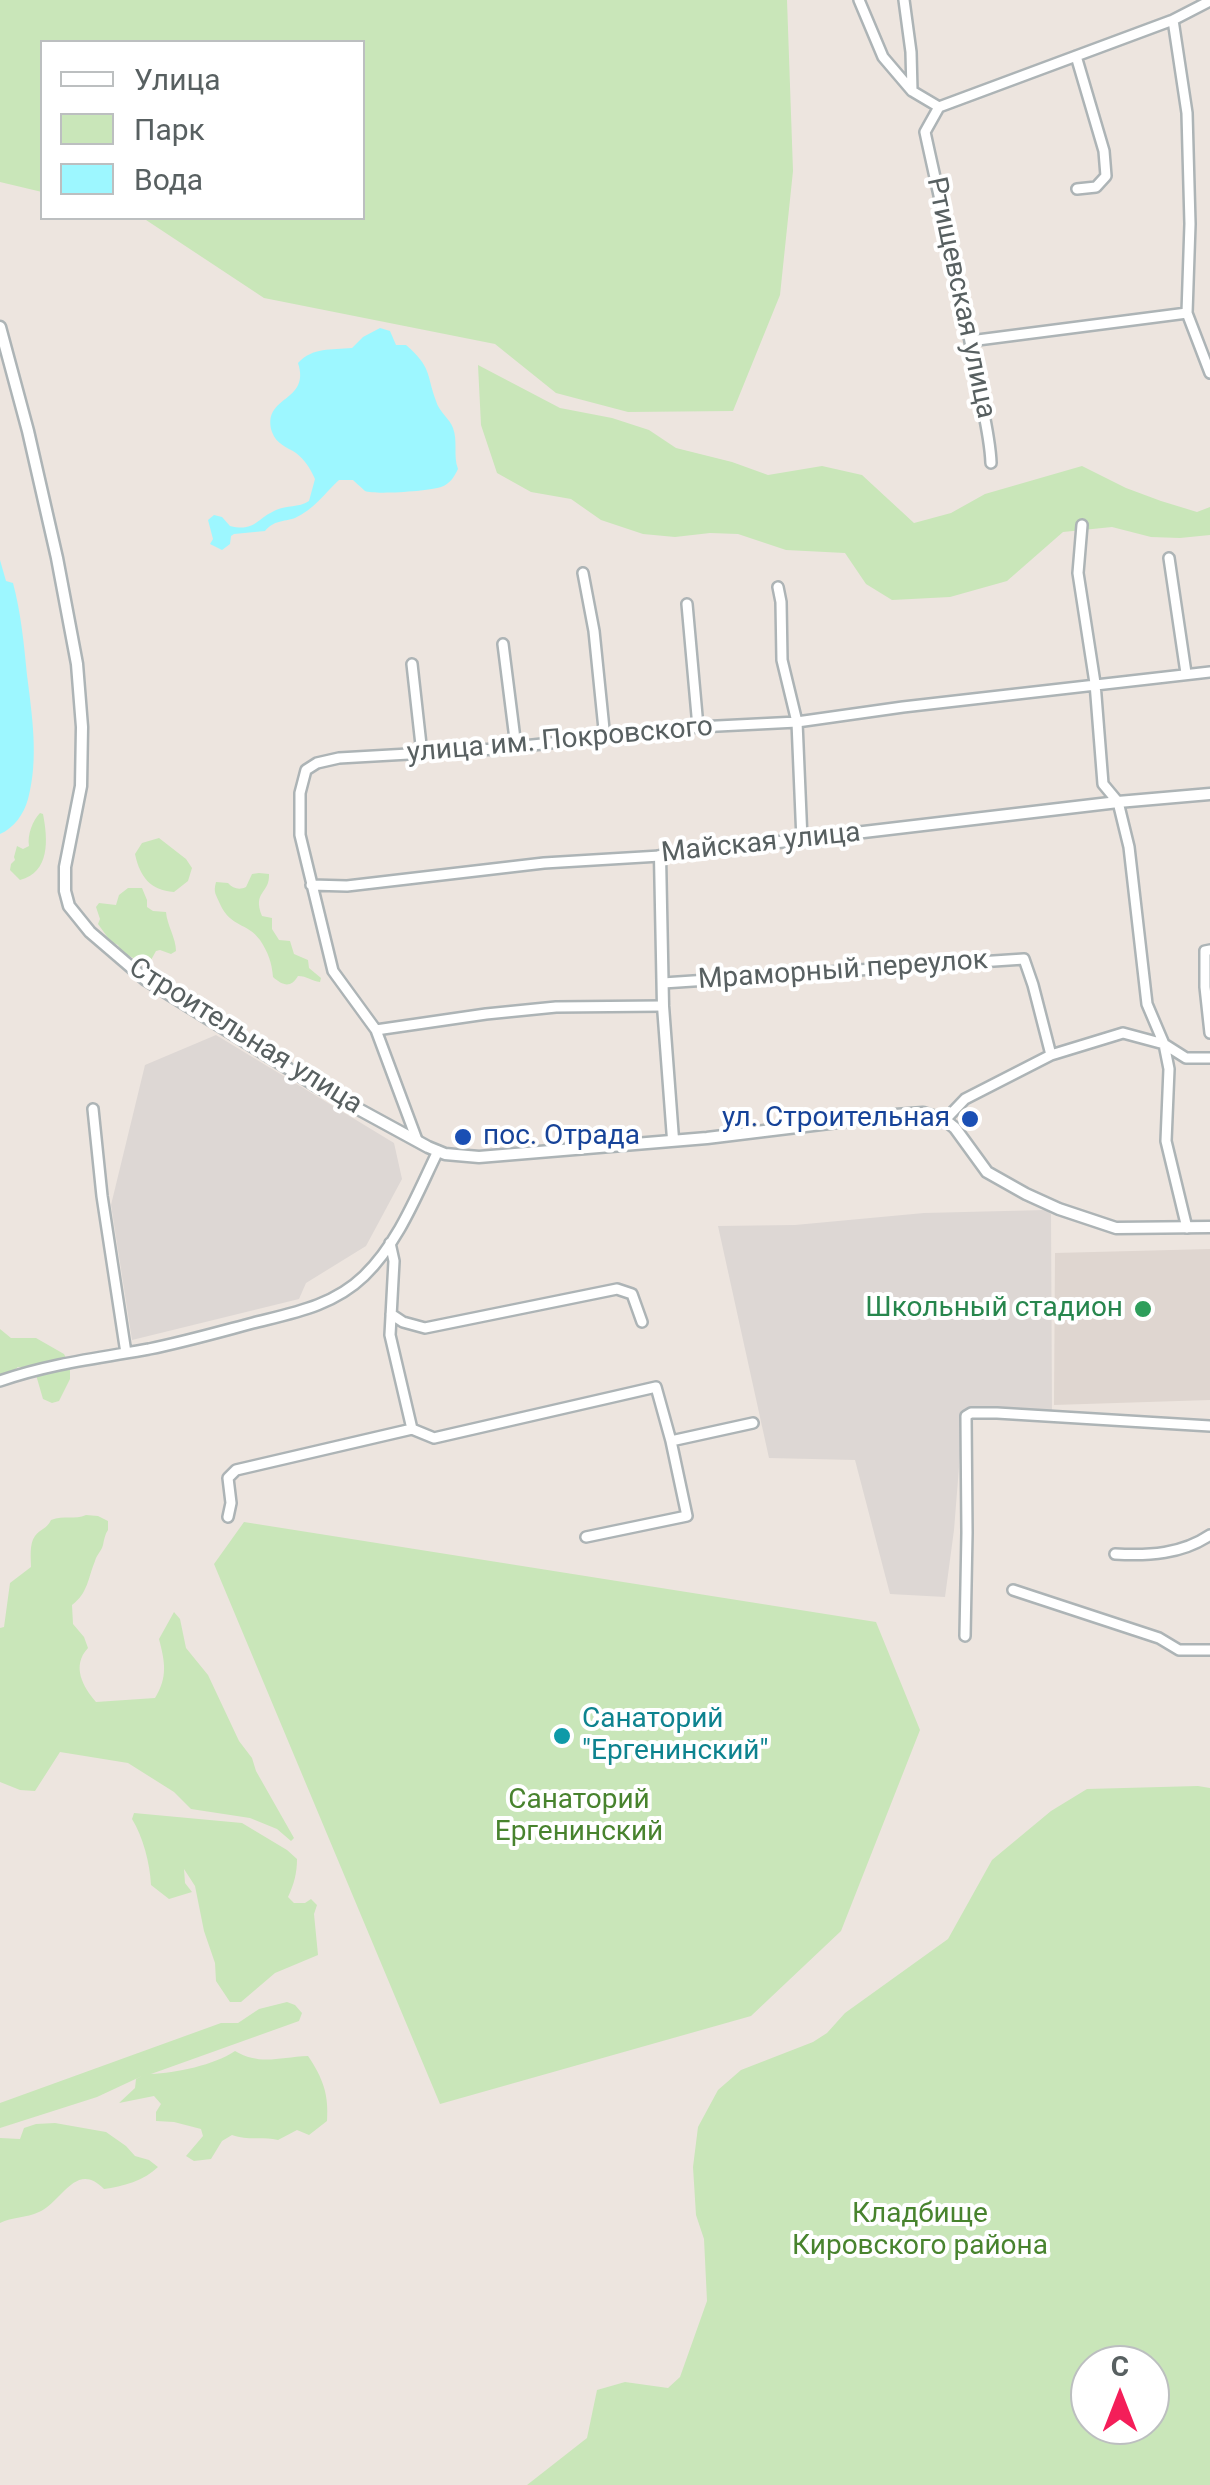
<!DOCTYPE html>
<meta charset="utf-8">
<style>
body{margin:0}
#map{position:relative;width:1210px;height:2485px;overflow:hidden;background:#ede5df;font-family:Roboto,sans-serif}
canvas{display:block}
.legend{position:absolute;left:40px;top:40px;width:325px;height:180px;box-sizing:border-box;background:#fff;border:2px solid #bcbfc0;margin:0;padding:12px 18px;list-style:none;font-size:30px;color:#586061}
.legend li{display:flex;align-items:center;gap:20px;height:50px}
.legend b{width:50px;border:2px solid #bcbfc0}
.north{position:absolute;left:1070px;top:2345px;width:100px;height:100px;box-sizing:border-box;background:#fff;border:2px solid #bcbfc0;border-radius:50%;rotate:0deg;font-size:28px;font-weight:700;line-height:40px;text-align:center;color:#586061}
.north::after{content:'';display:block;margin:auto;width:35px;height:45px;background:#f41e59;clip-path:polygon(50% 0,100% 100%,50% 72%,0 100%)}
</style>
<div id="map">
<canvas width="1210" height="2485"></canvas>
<ul class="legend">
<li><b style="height:12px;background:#fff"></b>Улица</li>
<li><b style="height:28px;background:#c9e6b9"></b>Парк</li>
<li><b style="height:28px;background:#9df7ff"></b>Вода</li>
</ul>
<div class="north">С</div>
</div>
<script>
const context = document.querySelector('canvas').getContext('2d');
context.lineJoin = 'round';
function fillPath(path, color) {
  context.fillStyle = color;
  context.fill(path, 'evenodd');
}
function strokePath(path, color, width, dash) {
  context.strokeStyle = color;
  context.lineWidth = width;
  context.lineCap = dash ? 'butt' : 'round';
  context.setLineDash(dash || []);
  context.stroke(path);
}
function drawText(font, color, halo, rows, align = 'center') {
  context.font = font + ' Roboto,sans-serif';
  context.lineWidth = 8;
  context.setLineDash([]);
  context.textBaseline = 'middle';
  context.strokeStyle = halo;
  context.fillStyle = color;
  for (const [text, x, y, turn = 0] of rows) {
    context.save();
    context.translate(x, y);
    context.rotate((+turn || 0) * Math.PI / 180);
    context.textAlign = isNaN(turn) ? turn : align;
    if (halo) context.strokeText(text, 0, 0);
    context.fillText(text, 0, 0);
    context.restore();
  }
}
fillPath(new Path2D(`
 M216 1035 394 1143 402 1179 366 1246 306 1283 299 1299 132 1340 111 1205 145 1065Z
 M1046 1210 1051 1214 1052 1413 963 1417 954 1530 945 1597 890 1594 855 1460 769 1458 718 1226 795 1225 924 1213Z`), '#ddd7d4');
fillPath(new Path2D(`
 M1210 1249V1400L1054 1405 1055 1253Z`), '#dfd6d0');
fillPath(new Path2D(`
 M0 0H787L793 171 780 295 733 411 628 412 556 393 495 344 264 298 143 218H362V42H42V192L0 182Z
 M478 365 560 408 612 418 649 430 676 448 732 462 768 475 822 466 862 475 914 523 951 513 985 494 1082 466 1126 488 1161 501 1197 512 1210 507V535L1180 538 1151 537 1112 527 1063 532 1007 581 950 597 892 600 866 584 845 553 786 550 738 534 710 533 675 537 643 534 601 520 571 499 531 492 497 473 481 425Z
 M40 813 43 814C48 840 50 872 20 880L10 870 11 864 15 860 14 857 17 846 23 849 29 846C27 835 33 820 40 813Z
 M159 838 186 859 192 868 188 881 174 892C150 890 140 877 135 854L142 843Z
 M259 873 269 874C270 894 252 891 262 916L272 918V929L279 940 290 941 294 954 308 960 309 968 321 978 320 982C312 981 307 976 298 976 291 988 283 986 273 977 272 963 268 952 260 940 247 922 231 928 220 904 216 894 213 893 216 882L228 883C233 889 240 890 246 887L252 874Z
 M128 888H142L147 900V907L153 911 166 912C167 925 176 938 176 951L171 954 160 950 156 951 151 960H138L122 953 118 945 111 942 98 924 100 919 96 907 99 903 116 905 119 895Z
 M0 1329 11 1338H36L64 1354 70 1366V1379L59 1401 52 1403 43 1399 34 1368 18 1367 5 1377 0 1378Z
 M86 1515 98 1516 108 1521V1530C105 1534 104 1540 103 1545 101 1552 97 1554 95 1561 88 1578 88 1593 72 1605L73 1624 84 1637 88 1648C71 1666 83 1687 96 1702L155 1698C168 1677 165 1662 159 1639L174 1612 180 1619 186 1648 208 1675 239 1741 252 1758 256 1771 294 1838 291 1841 277 1829 250 1818 191 1809 174 1792 128 1763 60 1752 35 1791 20 1790 0 1782V1628L4 1627 10 1583 31 1567C31 1558 29 1544 35 1536 40 1529 47 1529 51 1520 64 1515 75 1520 86 1515Z
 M244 1522 876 1622 920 1730 841 1931 751 2016 440 2104 214 1564Z
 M1198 1786 1210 1788V2485H527L587 2438 597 2390 625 2382 668 2388 680 2377 707 2301 704 2239 696 2215 693 2167 698 2127 718 2090 741 2070 813 2042 827 2033 845 2013 948 1939 992 1860 1051 1811 1087 1789ZM1090 2365H1150V2425H1090Z
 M134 1813 242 1823 287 1850 297 1859C297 1873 294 1884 288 1897L294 1903H305L311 1899 317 1905 314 1914 318 1955 275 1973 241 2002H230L216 1981 215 1963 204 1931 195 1886 184 1869 185 1883 192 1892 169 1899 151 1885C150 1863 143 1837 132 1819Z
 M287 2002 295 2005 302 2013 299 2021 151 2074C175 2073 215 2065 235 2051 261 2066 279 2057 308 2056 323 2078 329 2095 327 2121L309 2135 297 2130 278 2140C260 2136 249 2141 232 2135L222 2141 211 2159 194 2161 186 2156 203 2136 201 2129 174 2122 156 2121V2112L161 2104 154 2096 119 2103 135 2088 136 2079 142 2076 97 2097 0 2128V2103L221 2023H238L259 2009Z
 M55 2123 106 2132 126 2146 135 2156 149 2160 158 2167C145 2180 122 2187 104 2189 76 2160 62 2202 39 2212 26 2218 12 2217 0 2223V2138L20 2139 24 2128 36 2124Z`), '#c9e6b9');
fillPath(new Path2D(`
 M380 328 390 331 396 345H406C432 368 426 373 436 401 439 412 450 419 453 428 458 441 453 456 458 469 454 477 450 484 441 487 430 491 375 495 365 491 364 490 354 481 353 480H339C325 493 313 510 295 518 283 522 274 520 265 531L234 534 231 536 230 544 222 550 210 544 213 539 208 520 214 515 222 517 230 526C255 532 256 519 276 510 287 505 298 508 309 501L315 479C310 468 305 460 296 453 287 447 276 444 272 432 261 395 311 403 298 363 313 347 331 350 352 348L363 337Z
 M0 560 6 581 13 583C21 613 24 644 27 675 32 715 39 759 28 799 24 814 14 828 0 834Z`), '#9df7ff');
const minor = new Path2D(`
 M859 0 883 57 912 91 939 107
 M904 0 911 52 912 91
 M1173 20 1187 113 1190 224 1187 313 1210 373
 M1076 56 1104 151 1106 176 1096 187 1077 189
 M970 341 1187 313
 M991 463C990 435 982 408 977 380 963 297 943 215 925 132L939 107 1173 20 1210 1
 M1082 525 1078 573 1095 683 1103 784 1118 802 1129 847 1147 1004 1164 1044 1169 1069 1166 1141 1187 1228
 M1169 558 1186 673
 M583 573 594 631 605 739
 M778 587 781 602 782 660 797 722 802 840
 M687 604 698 727
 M503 644 516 747
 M412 664 422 754
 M311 885 347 886 544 863 660 856
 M1210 950 1205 951V987L1210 1033
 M663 983 1024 959 1033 985 1051 1055
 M376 1030 486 1014 556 1007 663 1006
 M93 1109 102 1196 126 1353
 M945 1120 965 1099 1051 1055 1123 1033 1164 1044 1186 1058H1210
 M417 1140 376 1030 333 971 300 835V793L306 770 317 763 339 758 496 749 698 727 797 722 903 707 1210 672
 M390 1243 394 1261 390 1335 412 1429
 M391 1314 403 1322 425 1328 617 1289 632 1294 642 1322
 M0 1381C49 1364 98 1358 149 1349 184 1342 219 1332 253 1323 293 1313 333 1306 364 1276 399 1242 417 1194 438 1151
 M228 1517 231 1503 228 1478 236 1470 412 1429 434 1438 656 1387 671 1441 753 1423
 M586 1537 687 1516 671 1441
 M1115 1554C1149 1556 1182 1554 1210 1535
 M1013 1590 1159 1638 1179 1650H1210
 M965 1636 967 1533 966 1416 971 1413H997L1210 1426`);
const tertiary = new Path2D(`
 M0 327 28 431 57 558 77 664 82 727 81 786 65 867V891L69 906 90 932 146 980 318 1087 428 1147 445 1154 479 1157 707 1138 895 1115 923 1113 945 1120 955 1128 987 1172 1026 1194 1059 1209 1116 1228 1210 1227
 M673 1139 663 1006 660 856 1118 802 1210 794`);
strokePath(minor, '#adb4b6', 14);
strokePath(tertiary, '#adb4b6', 15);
strokePath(minor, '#fff', 9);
strokePath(tertiary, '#fff', 10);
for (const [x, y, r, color] of [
 [970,1119,10,"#1a4fb4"],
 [463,1137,10,"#1a4fb4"],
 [1143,1309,10,"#2e9e5b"],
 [562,1736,10,"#0f9aa8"]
]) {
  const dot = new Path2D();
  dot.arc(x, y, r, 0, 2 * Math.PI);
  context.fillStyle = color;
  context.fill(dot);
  strokePath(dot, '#fff', 4);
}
drawText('28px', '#586061', '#fff', [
 ["Ртищевская улица",960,298,78],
 ["улица им. Покровского",560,741,-5],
 ["Майская улица",761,844,-6],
 ["Мраморный переулок",843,971,-4],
 ["Строительная улица",245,1037,32]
]);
drawText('28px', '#164399', '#fff', [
 ["ул. Строительная",950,1119],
 ["пос. Отрада",483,1137,"left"]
], 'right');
drawText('28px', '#27864d', '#fff', [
 ["Школьный стадион",1123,1309]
], 'right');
drawText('28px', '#0d838f', '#fff', [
 ["Санаторий",582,1720],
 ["\"Ергенинский\"",582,1752]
], 'left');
drawText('28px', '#48832e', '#fff', [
 ["Санаторий",579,1801],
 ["Ергенинский",579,1833],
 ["Кладбище",920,2215],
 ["Кировского района",920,2247]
]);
</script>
